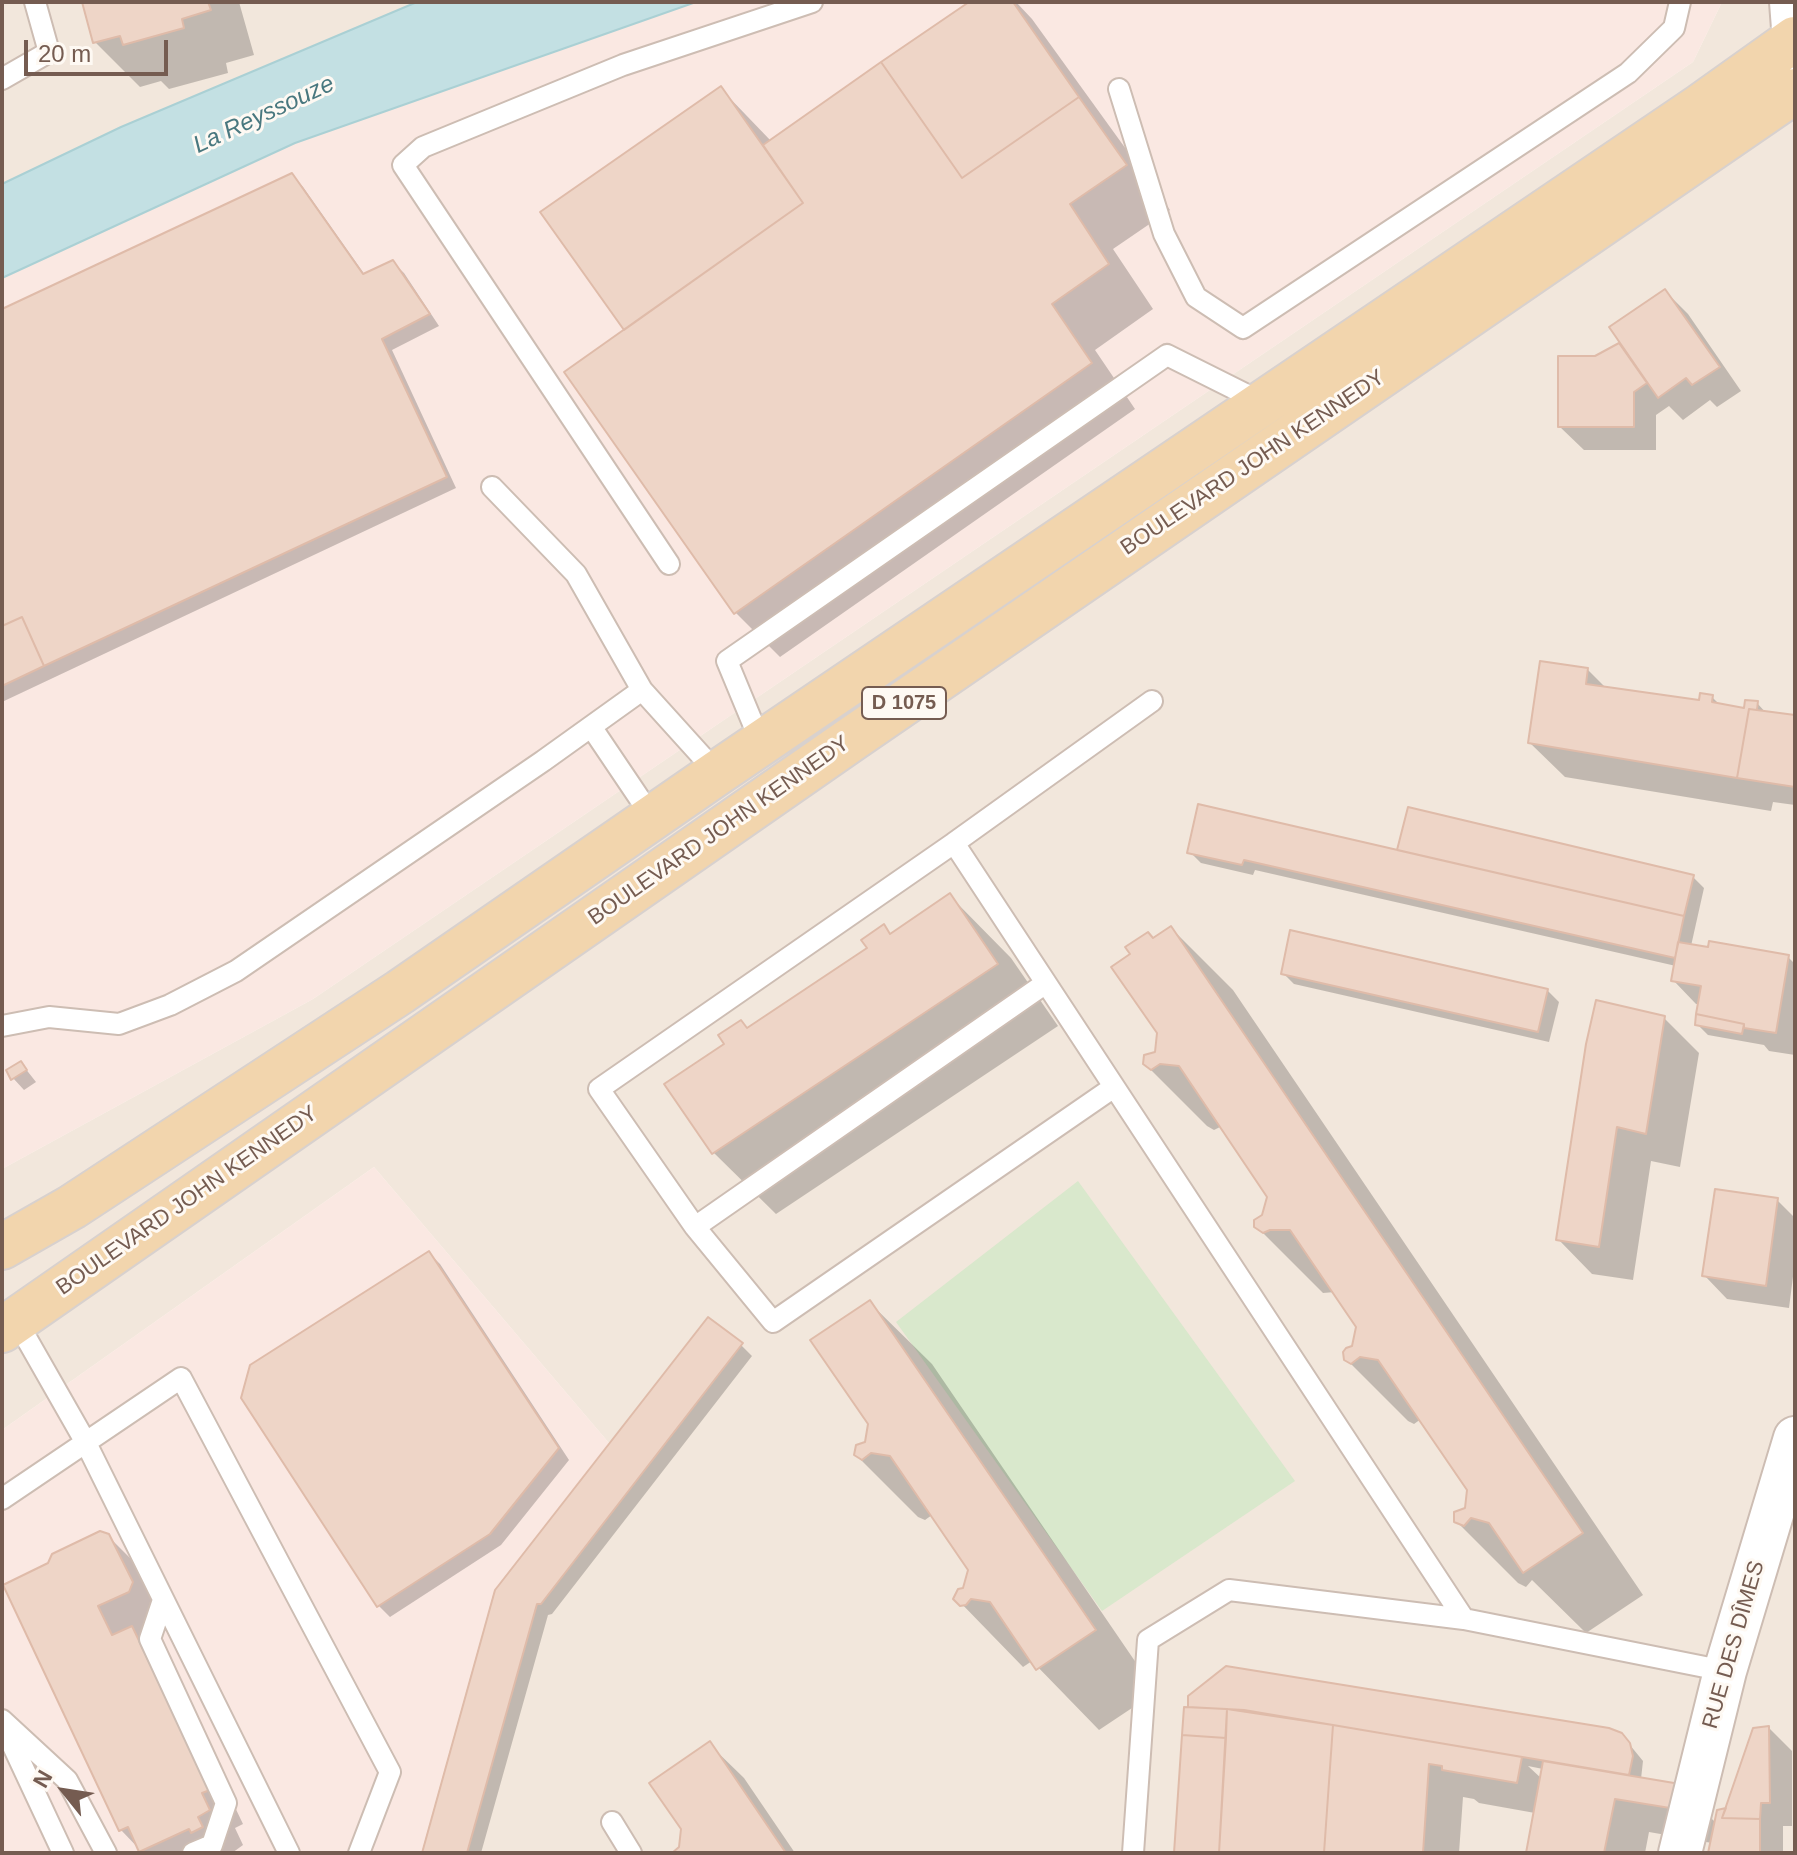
<!DOCTYPE html>
<meta charset="utf-8">
<style>
body{margin:0}
#map{position:relative;width:1797px;height:1855px;overflow:hidden;background:#fbf5ed;font-family:Arial,sans-serif}
canvas{display:block}
.frame{position:absolute;inset:0;border:4px solid #755c51;pointer-events:none}
.north{position:absolute;left:24px;top:1751px;width:80px;height:80px;-webkit-text-stroke:6px #fef9f3;paint-order:stroke;rotate:300deg;font-size:22px;font-weight:700;line-height:32px;text-align:center;color:#755c51}
.north::after{content:'';display:block;margin:auto;width:28px;height:36px;background:#755c51;clip-path:polygon(50% 0,100% 100%,50% 72%,0 100%)}
.scale{position:absolute;left:24px;top:40px;width:144px;height:36px;box-sizing:border-box;border:4px solid #755c51;border-top:0;padding-left:10px;font-size:24px;line-height:28px;white-space:nowrap;color:#755c51;-webkit-text-stroke:6px #fef9f3;paint-order:stroke}
</style>
<div id="map">
<canvas width="1797" height="1855"></canvas>
<div class="frame"></div>
<div class="north">N</div>
<div class="scale">20 m</div>
</div>
<script>
const context = document.querySelector('canvas').getContext('2d');
context.lineJoin = 'round';
function fillPath(path, color) {
  context.fillStyle = color;
  context.fill(path, 'evenodd');
}
function strokePath(path, color, width, dash) {
  context.strokeStyle = color;
  context.lineWidth = width;
  context.lineCap = dash ? 'butt' : 'round';
  context.setLineDash(dash || []);
  context.stroke(path);
}
function drawText(font, color, halo, rows, align = 'center') {
  context.font = font + ' Arial,sans-serif';
  context.lineWidth = 6;
  context.setLineDash([]);
  context.textBaseline = 'middle';
  context.strokeStyle = halo;
  context.fillStyle = color;
  for (const [text, x, y, turn = 0] of rows) {
    context.save();
    context.translate(x, y);
    context.rotate((+turn || 0) * Math.PI / 180);
    context.textAlign = isNaN(turn) ? turn : align;
    if (halo) context.strokeText(text, 0, 0);
    context.fillText(text, 0, 0);
    context.restore();
  }
}
fillPath(new Path2D(`
 M2 2H696L118 223 2 278Z
 M1722 2H1795V1853H421L494 1590 609 1443 374 1167 2 1430V1169L313 999 1693 62Z`), '#f2e7dc');
fillPath(new Path2D(`
 M696 2H1722L1693 62 313 999 2 1169V278L295 143Z
 M374 1167 609 1443 494 1590 421 1853H2V1430Z`), '#fae8e2');
fillPath(new Path2D(`
 M1078 1181 1295 1481 1102 1611 896 1322Z`), '#d9e8cc');
const water = new Path2D(`
 M417 2H696L295 143 2 278V184L121 127Z`);
fillPath(water, '#c3e0e3');
strokePath(water, '#aad0d4', 2);
fillPath(new Path2D(`
 M84 2H239L254 55 226 63 228 73 169 89 161 81 140 87 95 42Z
 M972 2H1016L1032 19 1170 210 1113 249 1153 309 1095 350 1135 409 780 657 735 612 627 330 721 89 771 141Z
 M292 175 303 187 365 275 392 262 404 273 439 326 392 350 456 488 2 702V311Z
 M1665 291 1688 314 1741 391 1717 407 1710 400 1683 420 1669 406 1656 415V450H1584L1560 427 1596 358 1622 343Z
 M1588 670 1607 689 1701 702 1712 697 1721 706 1746 710 1757 703 1767 714 1795 718V805L1773 802 1771 811 1565 777 1530 743Z
 M1190 852H1399L1693 877 1704 888 1691 946 1788 957 1795 964V1055L1769 1051 1764 1045 1708 1035 1697 1024 1700 1004H1696L1673 980 1676 966 1255 870 1253 875 1201 863Z
 M950 896 1011 958 1058 1026 776 1214 714 1153 667 1085 870 948 884 927 892 935Z
 M1171 928 1233 990 1643 1595 1586 1633 1532 1580 1526 1587 1518 1583 1456 1521 1466 1510 1469 1490 1421 1419 1414 1424 1408 1421 1346 1359 1354 1347 1358 1327 1335 1292 1323 1293 1256 1226 1264 1216 1270 1196 1222 1126 1214 1130 1207 1126 1145 1064 1157 1053 1159 1033 1154 940Z
 M1283 973 1547 990 1559 1002 1549 1042 1294 984Z
 M1664 1018 1699 1053 1680 1167 1651 1161 1633 1280 1592 1274 1558 1239Z
 M21 1063 36 1082 24 1090 13 1078Z
 M1777 1200 1795 1218V1261L1789 1308 1727 1299 1704 1275Z
 M429 1253 440 1264 569 1460 501 1545 390 1617 379 1606 243 1398Z
 M870 1303 932 1364 1156 1692 1099 1730 1032 1661 1023 1667 956 1598 965 1589 970 1569 932 1515 925 1520 918 1517 856 1455 867 1444 870 1423Z
 M741 1345 752 1356 552 1614 548 1615 481 1853H424L497 1591Z
 M108 1536 143 1571 163 1626 140 1637 166 1663 243 1824 235 1828 243 1845 232 1853H143L121 1830 6 1586Z
 M1190 1697 1625 1739 1643 1761 1641 1779 1679 1786 1716 1823 1727 1809 1769 1728 1792 1751V1826H1783V1853H1710L1712 1843 1649 1832 1645 1853H1528L1535 1813 1479 1803 1474 1799 1463 1797 1459 1853H1176ZM1528 1766 1543 1769 1542 1779Z
 M709 1744 744 1778 795 1853H675L681 1848Z`), '#0003');
const building = new Path2D(`
 M82 2H208L211 10 182 19 184 28 123 45 120 36 93 43Z
 M969 2H1013L1079 97 962 178 881 62Z
 M881 62 962 178 1079 97 1127 165 1070 204 1109 264 1052 304 1092 363 734 614 564 372 803 203 763 145Z
 M721 86 803 203 624 330 540 212Z
 M292 173 363 274 393 260 430 314 382 339 447 477 44 666 22 617 2 626V309Z
 M1665 289 1720 367 1692 385 1686 378 1658 398 1609 327Z
 M1619 343 1647 383 1634 392V427H1558V356H1595Z
 M22 617 44 666 2 686V626Z
 M1540 661 1588 668 1586 684 1699 700 1700 693 1713 695 1712 702 1744 708 1745 700 1758 701 1757 710 1749 709 1737 778 1528 743Z
 M1749 709 1795 715V787L1737 778Z
 M1198 804 1684 916 1675 958 1244 860 1242 865 1187 853Z
 M1408 807 1694 875 1684 916 1397 850Z
 M950 893 998 964 712 1154 664 1084 724 1044 718 1035 741 1020 747 1028 867 948 861 940 884 924 890 934Z
 M1171 926 1583 1533 1523 1573 1489 1523 1471 1518 1464 1526 1454 1522V1512L1465 1508 1467 1490 1378 1360 1360 1357 1351 1364 1344 1360 1343 1352 1346 1348 1352 1346 1356 1327 1290 1230H1270L1263 1233 1254 1227V1220L1262 1215 1267 1197 1179 1066 1160 1064 1151 1070 1143 1064 1144 1055 1155 1052 1157 1033 1111 967 1130 954 1125 947 1148 932 1153 938Z
 M1290 930 1548 989 1538 1032 1281 974Z
 M1709 941 1789 955 1776 1033 1744 1028V1024L1696 1014 1701 986 1671 981 1678 942 1708 947Z
 M1596 1000 1665 1016 1646 1134 1617 1127 1599 1247 1556 1240 1586 1044Z
 M1696 1014 1744 1024 1742 1034 1695 1025Z
 M21 1061 27 1070 11 1080 6 1070Z
 M1715 1189 1778 1198 1766 1286 1702 1276Z
 M429 1251 559 1448 490 1534 377 1607 241 1398 250 1365Z
 M870 1300 1096 1630 1036 1670 990 1602 971 1599 966 1605 960 1606 953 1599 958 1589 963 1588 968 1570 890 1456 871 1453 862 1460 854 1455 856 1445 865 1442 868 1424 810 1340Z
 M708 1317 743 1343 541 1604H537L467 1853H422L495 1590Z
 M100 1531 109 1534 133 1582 129 1592 98 1606 112 1635 132 1626 210 1790 202 1793 210 1810 198 1817 203 1827 191 1833 189 1829 139 1852 128 1827 119 1831 3 1585 48 1563 52 1554Z
 M1226 1666 1609 1728 1622 1733 1630 1743 1633 1756 1629 1775 1244 1710 1188 1707V1696Z
 M1184 1707 1227 1709 1226 1738 1182 1735Z
 M1227 1709 1333 1725 1324 1853H1219Z
 M1333 1725 1522 1757 1517 1783 1442 1770V1766L1429 1764 1423 1853H1324Z
 M1769 1726 1770 1803H1761L1760 1819 1722 1818 1753 1728Z
 M1182 1735 1226 1738 1219 1853H1174Z
 M710 1741 786 1853H672L679 1847 681 1829 649 1783Z
 M1543 1761 1680 1784 1676 1809 1615 1799 1604 1853H1526Z
 M1726 1808 1722 1818 1760 1819V1853H1708L1717 1810Z`);
fillPath(building, '#eed5c7');
strokePath(building, '#dfbba9', 2);
const lane = new Path2D(`
 M2 79 49 52 35 2
 M1119 89 1164 234 1196 297 1243 328 1628 73 1674 28 1680 2
 M669 564 403 165 423 147 623 65 812 2
 M642 690 717 773
 M592 728 652 817
 M761 743 727 661 1167 355 1263 403
 M954 843 1152 701
 M1046 983 695 1227 599 1089 954 843C1124 1101 1294 1360 1464 1619L1725 1671
 M2 1026 49 1017 119 1024 170 1005 236 971 543 761 642 690 576 574 492 487
 M695 1227 773 1322 1114 1087
 M16 1320 85 1441 289 1853
 M2 1499 181 1378 390 1772 359 1853
 M163 1600 150 1639 226 1803 212 1845 193 1853
 M2 1720 67 1780 106 1853
 M5 1729 63 1853
 M612 1822 631 1853
 M1133 1853 1148 1640 1229 1590 1464 1619`);
const street = new Path2D(`
 M1791 2 1795 55
 M1680 1853 1725 1671 1795 1438`);
const primary = new Path2D(`
 M2 1247 72 1207 400 992 717 773 1701 106 1795 39
 M2 1330 853 738 1795 91`);
strokePath(lane, '#cdbdb3', 24);
strokePath(street, '#cdbdb3', 46);
strokePath(primary, '#d8d1ce', 48);
strokePath(lane, '#fff', 20);
strokePath(street, '#fff', 42);
strokePath(primary, '#f2d5ad', 44);
for (const [x, y, w] of [
 [904,703,84]
]) {
  const box = new Path2D();
  box.roundRect(x - w / 2, y - 16, w, 32, 6);
  context.fillStyle = '#fef9f3';
  context.fill(box);
  strokePath(box, '#755c51', 2);
}
drawText('bold 20px', '#755c51', null, [
 ["D 1075",904,703]
]);
drawText('22px', '#755c51', '#fef9f3', [
 ["BOULEVARD JOHN KENNEDY",1253,463,-34],
 ["BOULEVARD JOHN KENNEDY",719,831,-35],
 ["BOULEVARD JOHN KENNEDY",187,1201,-35],
 ["RUE DES DÎMES",1734,1645,-74]
]);
drawText('italic 24px', '#49787f', '#fef9f3', [
 ["La Reyssouze",264,115,-25]
]);
</script>
